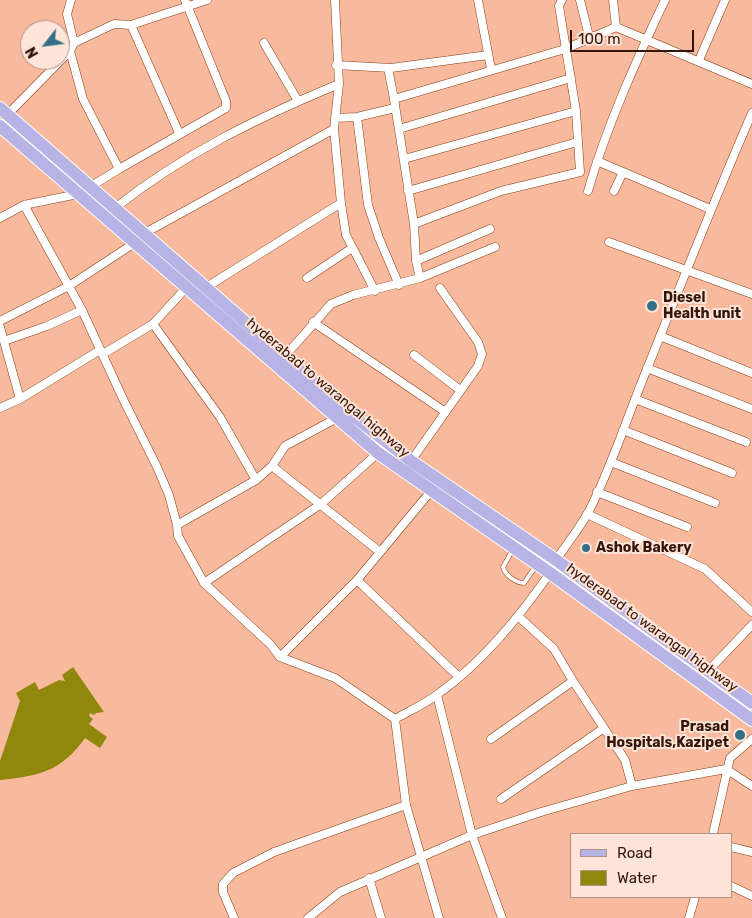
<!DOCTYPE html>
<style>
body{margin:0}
#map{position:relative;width:752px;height:918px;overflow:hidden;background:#f9b99c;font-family:Rubik,sans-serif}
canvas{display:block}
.legend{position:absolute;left:570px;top:833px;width:162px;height:65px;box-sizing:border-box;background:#fee4d9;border:1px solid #ad9285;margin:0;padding:6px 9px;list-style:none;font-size:15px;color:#331607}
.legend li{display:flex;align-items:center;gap:10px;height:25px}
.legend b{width:25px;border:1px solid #ad9285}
.north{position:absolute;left:20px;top:20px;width:50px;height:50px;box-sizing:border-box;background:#fee4d9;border:1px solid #ad9285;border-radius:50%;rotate:240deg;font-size:14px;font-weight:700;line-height:20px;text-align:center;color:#331607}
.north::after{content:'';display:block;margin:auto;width:18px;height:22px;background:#337087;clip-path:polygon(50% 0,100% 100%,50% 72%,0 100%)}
.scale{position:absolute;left:570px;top:30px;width:124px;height:22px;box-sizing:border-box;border:2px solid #331607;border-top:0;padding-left:6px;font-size:15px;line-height:18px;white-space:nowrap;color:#331607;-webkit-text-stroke:4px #fee4d9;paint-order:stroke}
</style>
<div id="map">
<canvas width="752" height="918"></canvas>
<ul class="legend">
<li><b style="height:6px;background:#b7b3e5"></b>Road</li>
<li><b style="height:14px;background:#8f880c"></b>Water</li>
</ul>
<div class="north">N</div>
<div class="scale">100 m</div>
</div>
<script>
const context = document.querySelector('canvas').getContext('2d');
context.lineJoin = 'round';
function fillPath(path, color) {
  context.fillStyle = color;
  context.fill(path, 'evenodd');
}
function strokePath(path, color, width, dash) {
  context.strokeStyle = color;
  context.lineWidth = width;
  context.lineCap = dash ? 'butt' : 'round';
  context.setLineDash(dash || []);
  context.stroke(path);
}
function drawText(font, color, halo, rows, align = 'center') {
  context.font = font + ' Rubik,sans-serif';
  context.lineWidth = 4;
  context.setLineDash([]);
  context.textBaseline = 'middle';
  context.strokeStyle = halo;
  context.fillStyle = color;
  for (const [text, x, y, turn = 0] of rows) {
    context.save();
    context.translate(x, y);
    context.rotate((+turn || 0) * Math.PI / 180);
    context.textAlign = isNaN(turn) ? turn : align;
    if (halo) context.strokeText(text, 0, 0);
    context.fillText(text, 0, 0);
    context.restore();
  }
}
fillPath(new Path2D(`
 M73 667 104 712 96 713 94 715 90 713 89 716 93 719 89 724 107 737 100 748 85 738C61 772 38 776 0 780V761L20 701 16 693 35 682 39 690 59 680 65 681 62 675Z`), '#8f880c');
const service = new Path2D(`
 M512 551 503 567C505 575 516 583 524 583L536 566`);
const minor = new Path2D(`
 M71 0 67 14 74 43 70 51 83 99 119 169 226 108V101L185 0
 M335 0 339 84 334 129 341 203 346 235 375 291
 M478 0 491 69
 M580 0 590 40
 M613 0 616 27
 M131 25 179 133
 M74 43 114 24 131 25 207 0
 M264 43 298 101
 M699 60 725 0
 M336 65 391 68 488 55
 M388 68 394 99
 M7 115 70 51
 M357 117 368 205 379 238 399 285
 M335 118 357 117 395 108
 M399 129 571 78
 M404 159 576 111
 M597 161 710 209
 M90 187 119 169
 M408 191 577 142
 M588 191C607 125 636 61 665 0
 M614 191 623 172
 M24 205 82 310 124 401 157 467 169 495 177 525
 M115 208C183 154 259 117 339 84
 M0 218 24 205 78 194
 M414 224 501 191 580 172 576 111 559 6 562 0
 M143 234 334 129
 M609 242 752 294
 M416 261 490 229
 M307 278 352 248
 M420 278 416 261 414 224 394 99 565 49 616 27 752 84
 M205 288 341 203
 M0 321 69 286 136 242
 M313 322 444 411
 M153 324 220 417 256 480
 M0 327 20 399 0 408
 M660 336 752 373
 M4 341 47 326 82 310
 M103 354 153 324 186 288
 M414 355 460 390
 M285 356 331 304 353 295 420 278 495 247
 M647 368 752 409
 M20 399 100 350
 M635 399 746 442
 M337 418 285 446 272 466 256 480 177 525 178 536 204 583 271 645 280 657 335 678 395 719C409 711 425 704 438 694 483 662 519 617 550 573
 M623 430 732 473
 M411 461 478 366 482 354 478 342 440 288
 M611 462 715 503
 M272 466 380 552
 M431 491 357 580 459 677
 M597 492 687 527
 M587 514 705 569 752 612
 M556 560C566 545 579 529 588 513 612 467 627 417 647 369 681 284 715 198 752 113
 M204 583 321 504 378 453
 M519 617 554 649 573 681 625 760 632 786
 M280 657 357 580
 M708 671 752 625
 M437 695 472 835 502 918
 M491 739 573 681
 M501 799 604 728
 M406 805 439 918
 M713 834 730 758 752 739
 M731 847 752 852
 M369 878 381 918
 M731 886 752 896
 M234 918 223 892V884L233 873 274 852 406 805 395 719
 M308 918 340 892 472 835 541 812 632 786 726 769 752 786
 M689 918 695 897`);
const primary = new Path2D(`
 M0 108 346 410 411 461 556 560 752 703
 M0 126 378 453 550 573 752 720`);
strokePath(service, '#843f1b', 5);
strokePath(minor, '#843f1b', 9);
strokePath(primary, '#fff', 14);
strokePath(service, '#fff', 4);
strokePath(minor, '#fff', 8);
strokePath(primary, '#b7b3e5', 12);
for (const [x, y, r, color] of [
 [652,306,6,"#337087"],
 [586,548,5,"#337087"],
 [740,735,6,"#337087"]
]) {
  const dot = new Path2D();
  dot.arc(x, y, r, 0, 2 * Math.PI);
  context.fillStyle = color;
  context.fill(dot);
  strokePath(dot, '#fee4d9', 2);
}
drawText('bold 14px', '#331607', '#fee4d9', [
 ["Diesel",663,298],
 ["Health unit",663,314],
 ["Ashok Bakery",596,548],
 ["Prasad",729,727,"right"],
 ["Hospitals,Kazipet",729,743,"right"]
], 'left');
drawText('14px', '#331607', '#fee4d9', [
 ["hyderabad to warangal highway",328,388,40],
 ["hyderabad to warangal highway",652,628,36]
]);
</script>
